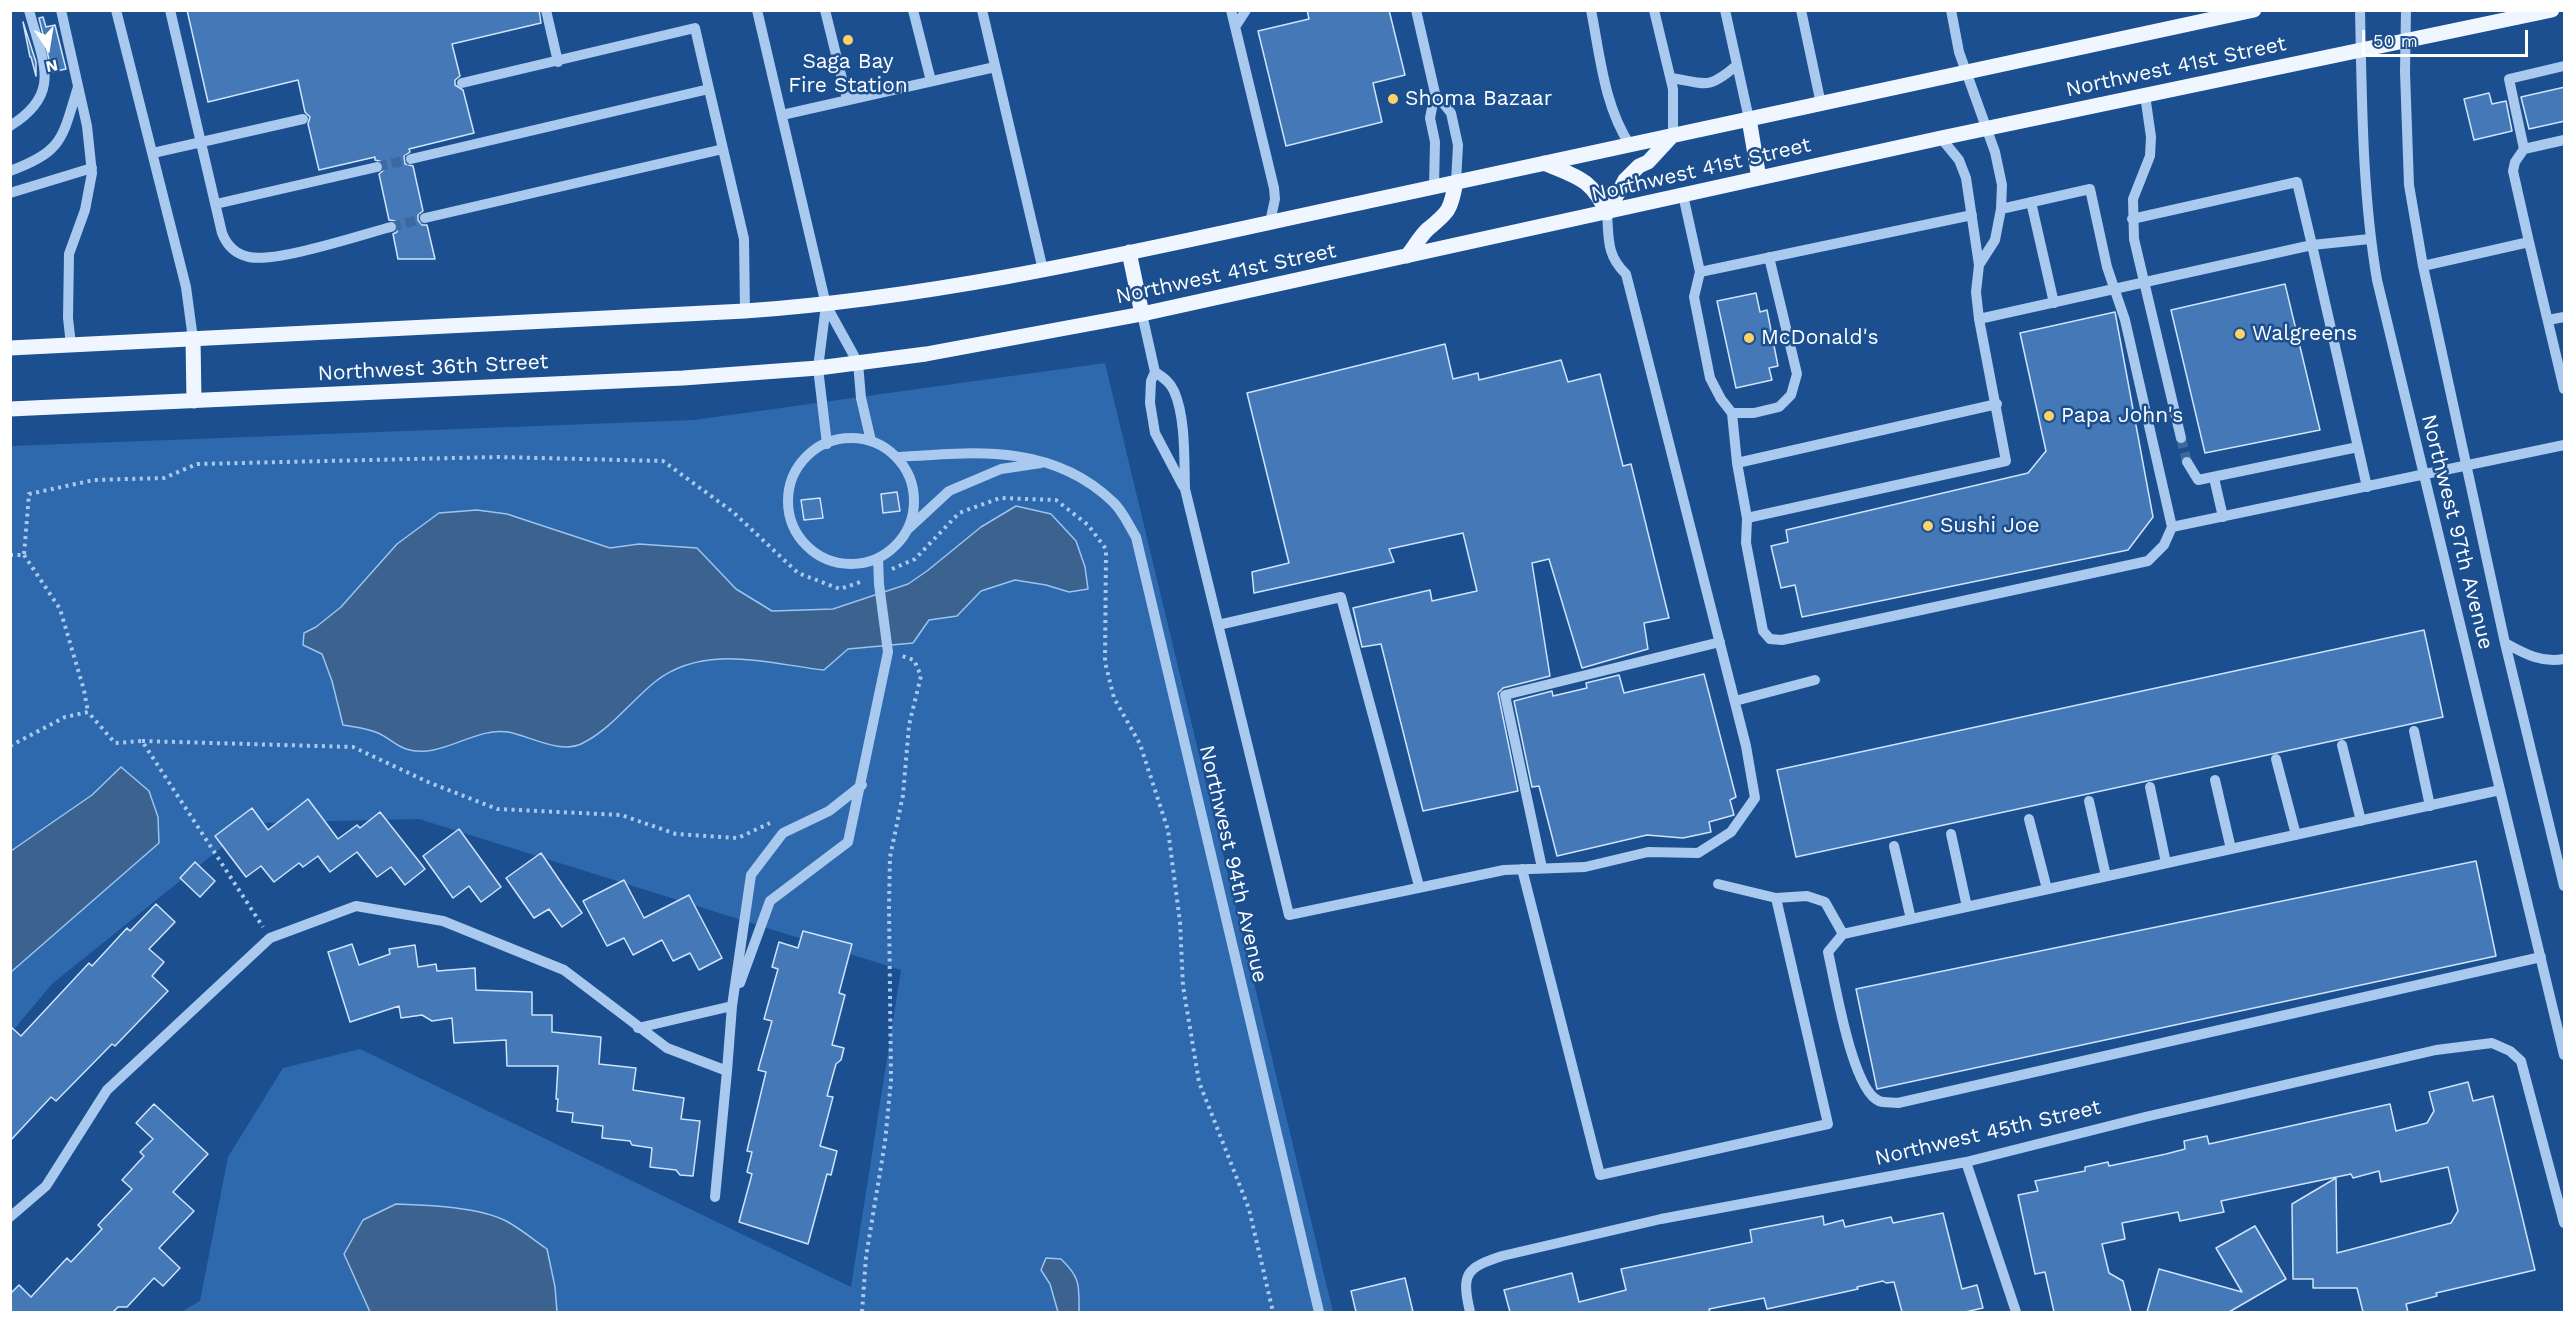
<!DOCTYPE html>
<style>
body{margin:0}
#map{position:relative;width:2575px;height:1323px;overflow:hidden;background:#1b4f8f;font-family:"Work Sans",sans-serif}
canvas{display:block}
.frame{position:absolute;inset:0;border:12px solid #fff;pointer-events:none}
.north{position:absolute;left:18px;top:18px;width:60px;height:60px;-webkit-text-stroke:4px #1b4f8f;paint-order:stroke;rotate:168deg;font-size:16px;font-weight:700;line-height:24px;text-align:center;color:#fff}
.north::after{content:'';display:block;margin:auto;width:21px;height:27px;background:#fff;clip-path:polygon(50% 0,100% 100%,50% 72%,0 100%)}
.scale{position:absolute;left:2362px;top:30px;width:166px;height:27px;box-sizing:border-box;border:3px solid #fff;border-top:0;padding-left:8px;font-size:18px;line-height:21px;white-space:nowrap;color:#fff;-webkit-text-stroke:4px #1b4f8f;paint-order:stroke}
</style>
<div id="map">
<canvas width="2575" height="1323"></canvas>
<div class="frame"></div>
<div class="north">N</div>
<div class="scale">50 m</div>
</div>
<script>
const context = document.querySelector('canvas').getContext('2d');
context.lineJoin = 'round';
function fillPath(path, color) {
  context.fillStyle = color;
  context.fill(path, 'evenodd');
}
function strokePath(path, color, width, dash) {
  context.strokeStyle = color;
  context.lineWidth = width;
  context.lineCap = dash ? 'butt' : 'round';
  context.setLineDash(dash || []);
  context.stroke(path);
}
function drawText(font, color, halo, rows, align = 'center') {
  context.font = font + ' "Work Sans",sans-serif';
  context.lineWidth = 5;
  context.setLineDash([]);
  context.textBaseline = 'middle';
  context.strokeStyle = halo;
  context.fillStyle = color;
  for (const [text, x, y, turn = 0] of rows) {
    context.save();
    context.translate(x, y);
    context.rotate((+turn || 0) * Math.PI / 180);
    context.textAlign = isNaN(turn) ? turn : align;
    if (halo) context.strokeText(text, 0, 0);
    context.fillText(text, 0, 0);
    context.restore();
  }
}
fillPath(new Path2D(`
 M1105 363 1333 1312H181L200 1301 228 1157 283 1068 360 1049 851 1287 901 970 419 819 252 823 52 984 11 1033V446L694 420Z`), '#2e69ad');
const water = new Path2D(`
 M1016 506 1051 514 1076 541 1085 567 1088 589 1069 592 1046 585 1015 580 981 591 957 616 929 620 913 643 848 649 824 670C769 664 705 643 656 681 632 700 611 729 583 743 561 755 530 736 508 732 473 727 441 760 406 749 396 746 388 737 378 733 368 728 355 727 343 725L332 681 322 654 303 645 304 633 316 627 341 607 397 544 439 513 477 510 507 514 610 548 639 544 697 548 736 589 772 611 833 609 908 584 927 571 981 527Z
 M121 767 149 791 158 817 159 843 11 972V851L92 795Z
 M396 1204C428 1205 481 1207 508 1222 522 1230 534 1240 547 1249L555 1287 557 1312H370L344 1254 363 1220Z
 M1046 1258 1061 1259C1081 1278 1079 1286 1079 1312H1058L1050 1284 1041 1270Z`);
fillPath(water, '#3c6290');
strokePath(water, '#9cc4f0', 1.5);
const building = new Path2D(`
 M187 10H539L541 23 452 44 460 76 455 80V85L463 90 474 133 409 149 410 152 404 156 405 164 413 166 423 211 418 215V220L422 225H427L435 259H398L393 234 397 232 398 226 396 221 389 220 379 174 384 170 383 162 375 160V157L319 170 308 124 310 117 305 112 298 80 208 102Z
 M1307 10H1389L1405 75 1373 83 1382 122 1286 146 1258 31 1309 19Z
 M43 17 46 27 55 25 66 69 52 72 39 18Z
 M23 22 36 62V76L31 57H30Z
 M2565 87V121L2529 129 2521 97Z
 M2489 93 2492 104 2506 101 2512 131 2474 140 2464 99Z
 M2285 284 2320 430 2205 453 2171 310Z
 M1756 293 1760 312 1767 310 1778 366 1769 368 1772 380 1736 388 1717 301Z
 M2115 312 2153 517 2128 550 1802 617 1795 585 1781 588 1771 546 1788 542 1786 530 2028 473 2046 451 2020 333Z
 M1445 344 1453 379 1478 373 1479 380 1561 360 1568 382 1600 374 1623 466 1631 464 1669 618 1644 623 1648 649 1582 668 1549 559 1532 563 1550 676 1503 688 1498 693 1518 791 1423 811 1381 644 1362 647 1353 608 1430 590 1432 601 1477 591 1463 533 1389 549 1394 562 1254 593 1252 572 1289 563 1247 393Z
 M897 492 900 511 883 513 881 494Z
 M820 498 823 518 804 520 801 500Z
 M2424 630 2443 717 1796 857 1777 770Z
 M1704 674 1736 797 1730 800 1734 815 1709 822 1711 832 1683 838 1647 835 1557 856 1539 786 1532 787 1514 701 1552 691 1553 696 1587 688 1586 683 1619 675 1624 693Z
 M308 799 338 839 357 825 360 828 380 812 425 869 405 885 391 867 377 877 357 852 330 872 318 856 303 867 299 863 274 882 261 866 246 877 215 836 252 808 268 830Z
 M459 829 501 887 481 902 469 886 453 898 423 856Z
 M541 853 582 913 562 927 549 909 534 918 506 878Z
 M2476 861 2496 956 1877 1089 1856 989Z
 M195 862 215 881 200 897 180 878Z
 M624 880 644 918 689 895 722 958 699 970 690 953 673 961 662 940 633 955 624 938 607 946 583 901Z
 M156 904 175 922 149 949 164 962 152 976 168 991 115 1046 112 1044 56 1101 51 1097 10 1141V1026L21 1036 89 963 92 966 127 928 130 931Z
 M803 931 852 944 839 993 845 995 832 1045 844 1048 841 1060 836 1064 827 1096 833 1097 820 1146 837 1151 831 1175 827 1174 808 1244 739 1222 752 1174 747 1172 752 1152 747 1151 766 1072 758 1070 772 1021 764 1019 778 969 772 967 779 942 798 948Z
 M352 944 359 965 390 954 389 949 415 945 418 967 436 964 437 971 475 968 476 990 532 992V1015H552V1032L601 1037 599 1064 636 1068 633 1090 684 1098 681 1119 700 1121 693 1176 680 1175 676 1170 650 1167 652 1148 632 1145 630 1141 602 1138 603 1126 572 1122 573 1113 557 1111 558 1099H556L558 1066H507L506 1040 454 1043 452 1018 432 1021 422 1015 401 1018 399 1006 350 1022 328 952Z
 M2468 1082 2473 1101 2493 1096 2535 1270 2436 1293 2437 1296 2406 1304 2408 1312H2363L2357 1288H2313V1279H2293L2292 1204 2336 1178 2337 1253 2451 1223 2458 1211 2448 1167 2381 1182 2379 1171 2353 1178 2351 1174 2221 1201 2224 1212 2180 1221 2178 1212 2122 1223 2125 1239 2102 1244 2109 1273 2123 1281 2131 1312H2054L2045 1272 2035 1274 2018 1195 2038 1191 2035 1181 2085 1171V1167L2108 1162 2109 1166 2166 1154 2185 1149 2184 1141 2207 1136 2209 1144 2390 1104 2396 1131 2427 1123 2434 1111 2429 1092Z
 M154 1104 208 1154 173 1192 194 1211 159 1248 180 1268 163 1286 154 1278 127 1307H118L113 1312H10V1294L19 1285 31 1297 67 1258 71 1262 102 1229 98 1225 132 1189 122 1180 144 1156 140 1152 153 1139 136 1123Z
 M1943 1213 1962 1289 1977 1285 1983 1308 1965 1312H1902L1894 1282 1886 1283 1883 1281 1857 1287 1858 1289 1767 1309 1764 1298 1709 1309 1710 1312H1510L1504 1290 1572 1273 1579 1302 1626 1290 1621 1269 1752 1242 1750 1230 1823 1216 1824 1225 1843 1220 1845 1227 1891 1217 1893 1223Z
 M2255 1226 2286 1279 2229 1312H2147L2159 1269 2242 1292 2216 1248Z
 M1405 1278 1413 1312H1356L1351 1291Z`);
fillPath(building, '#4478b7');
strokePath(building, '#cfe3fa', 1.5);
strokePath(new Path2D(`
 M377 167 411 159
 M391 227 425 218
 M2181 438 2187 462`), '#3d69a0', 10, [10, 5]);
strokePath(new Path2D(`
 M10 555H24L29 494 94 480 164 478 197 464 498 457 663 461 733 512 798 573 840 589 863 581
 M24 555 60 609 84 690 88 712
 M892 569 915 559 959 513 1000 498 1056 500 1088 525 1106 549 1105 662 1114 698 1140 744 1168 830 1180 922 1183 986 1199 1082 1249 1209 1273 1312
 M142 741 353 747 428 782 497 809 621 815 676 834 738 838 770 823
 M10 746 65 717 88 712 115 743 142 741 263 927
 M862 1312 866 1257 885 1142 891 1081 889 906 890 857 903 795 909 725 921 676 914 660 902 656`), '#a9c9ee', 4, [3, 4.5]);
strokePath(new Path2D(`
 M61 10 87 126 92 173 85 210 69 254 68 318 71 345
 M116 10 186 287 193 339
 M170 10 222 233C227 246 235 254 249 257 276 263 360 235 391 227
 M546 10 558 62
 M757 10 826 305 818 368 827 444
 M825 10 847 99
 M913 10 931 81
 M982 10 1043 270
 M1231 10 1274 188 1275 199 1270 222
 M1416 10 1435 93 1451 113 1458 145 1456 182
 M1591 10C1600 55 1604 106 1630 145
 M1654 10 1673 89V135
 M1725 10 1749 119
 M1801 10 1821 104
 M1951 10 1959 52 1995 152 2002 185 2001 209 1995 240 1979 265
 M2360 10C2362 101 2362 191 2377 280L2564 1055
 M2406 10 2405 72 2409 185 2423 266 2505 643 2564 886
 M1235 27 1246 10
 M1671 78C1705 83 1707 91 1737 65
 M462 83 695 28 709 89
 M2145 95 2151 137 2150 156 2133 199 2134 239 2181 438
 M782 115 995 67
 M10 126C64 93 42 61 29 10
 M1941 138 1959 160 1966 178 1979 265 1976 292 1979 319 2006 461 1747 518 1746 543 1763 631 1770 639 1782 640 2148 561 2164 545 2172 527 2564 445
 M2524 149 2509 79 2564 66
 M153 153 303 119
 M411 159 709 89 744 239 745 311
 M10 171C64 151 62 138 78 87
 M1434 187 1435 142 1430 118 1435 93
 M10 193 92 168
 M1683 195 1700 272 1972 215
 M2031 202 2054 303
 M216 204 377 167
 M2001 209 2090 189 2107 267 2125 320 2172 527
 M425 218 723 149
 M2132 219 2297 182 2312 245 2370 239
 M2529 242 2513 171 2515 162 2524 149 2564 140
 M2423 266 2529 242 2564 389
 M1700 272 1694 297 1710 378 1721 399 1732 413 1737 463 1747 518
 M826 305 858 363 861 398 871 441
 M1142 314 1155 372 1151 381 1150 403 1155 433 1183 486
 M1979 319 2312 245 2367 487
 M2548 320 2564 317
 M1155 372C1163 377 1170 382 1174 391 1186 418 1184 460 1185 489L1289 915 1504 870 1585 867 1648 852 1698 853 1731 832 1755 798 1746 746 1626 274C1606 255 1609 238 1607 213
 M1732 413H1754L1779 407 1791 395 1797 374 1769 257
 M788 501a63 63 0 1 1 126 0a63 63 0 1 1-126 0Z
 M897 457C975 452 1052 443 1113 502 1123 511 1129 526 1136 537L1319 1312
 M2187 462 2198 480 2358 447
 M1737 463 1997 404
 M2214 478 2223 517
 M908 529 949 491 1001 469 1041 463
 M1218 625 1341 597 1419 886
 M2505 643C2525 654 2541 663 2564 659
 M1735 701 1815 680
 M2414 731 2430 806
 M2342 745 2361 821
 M2276 759 2296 835
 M2215 780 2231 849
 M2150 787 2166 863
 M2089 801 2106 876
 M2029 819 2047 889
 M1951 834 1967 907
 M1894 846 1911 919
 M1542 868 1505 695 1720 642
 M1522 869 1600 1175 1828 1124 1776 898 1807 896 1825 902 1843 934 2500 790
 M1718 884 1776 898
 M1843 934 1828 952C1835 982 1852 1090 1879 1101 1884 1103 1893 1102 1898 1103L2541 957
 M740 983 770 901 848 842 888 652 879 584 878 558
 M638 1028 732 1006
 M1966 1162 2016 1312
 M715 1197 727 1071
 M10 1217 46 1186 107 1090 270 938 356 906 443 921 564 970 667 1048 727 1071 732 1006 751 875 783 833 829 811 862 785
 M1470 1312C1461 1273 1466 1268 1502 1256L1661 1219 1966 1162 2145 1117 2436 1050 2492 1043 2510 1051 2521 1061 2564 1223`), '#a9c9ee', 10);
strokePath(new Path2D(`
 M1749 119 1759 178
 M1544 163C1577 177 1591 178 1607 213
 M1607 213 1625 180 1639 166 1648 162 1673 135
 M1129 252 1142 314
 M1407 256C1414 248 1420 236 1428 229 1450 211 1450 210 1456 182
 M193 339 194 401
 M10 348 745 311C957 296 1162 245 1369 201 1664 138 1958 72 2254 10
 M10 409 683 378 818 368 926 354 1142 314 1941 138 2552 10`), '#f0f6ff', 15);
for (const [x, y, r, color] of [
 [848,40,6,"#ffd166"],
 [1393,99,6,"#ffd166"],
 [2240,334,6,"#ffd166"],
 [1749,338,6,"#ffd166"],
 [2049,416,6,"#ffd166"],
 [1928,526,6,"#ffd166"]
]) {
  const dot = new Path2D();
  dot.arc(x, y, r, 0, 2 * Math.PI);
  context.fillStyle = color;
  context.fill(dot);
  strokePath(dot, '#1b4f8f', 2);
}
drawText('21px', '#fff', '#1b4f8f', [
 ["Saga Bay",848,62,"center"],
 ["Fire Station",848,86,"center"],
 ["Shoma Bazaar",1405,99],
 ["Walgreens",2252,334],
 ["McDonald's",1761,338],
 ["Papa John's",2061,416],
 ["Sushi Joe",1940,526]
], 'left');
drawText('21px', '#fff', '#1b4f8f', [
 ["Northwest 41st Street",2176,67,-12],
 ["Northwest 41st Street",1701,170,-13],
 ["Northwest 41st Street",1226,274,-12],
 ["Northwest 36th Street",433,368,-3],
 ["Northwest 97th Avenue",2457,532,76],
 ["Northwest 94th Avenue",1233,864,77],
 ["Northwest 45th Street",1988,1133,-13]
]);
</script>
